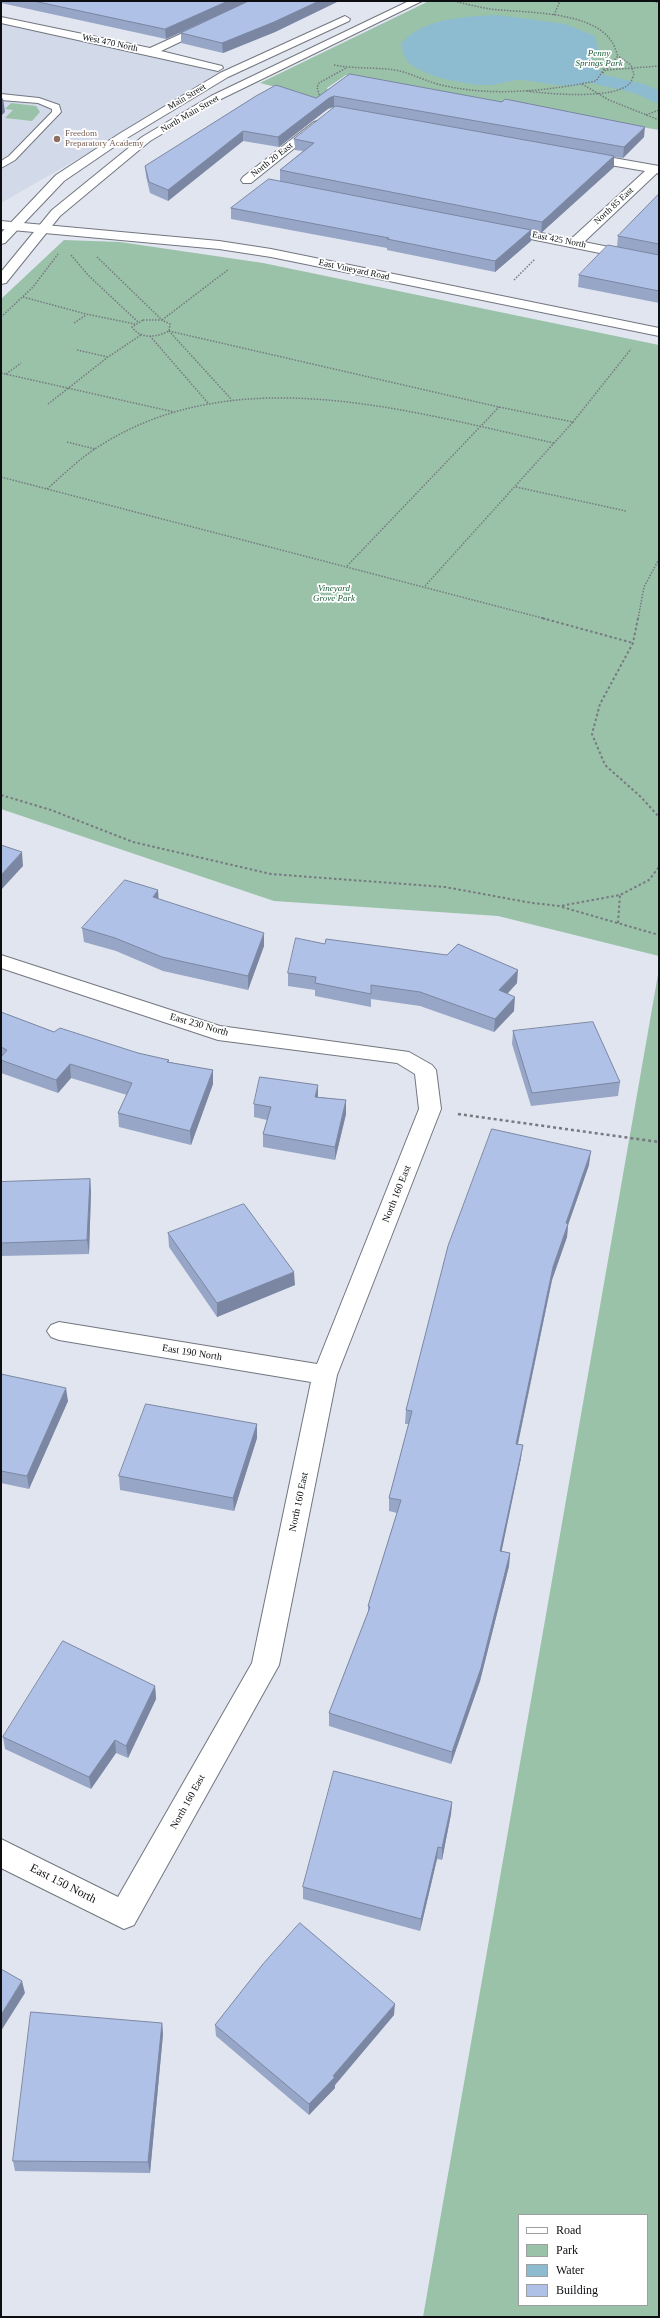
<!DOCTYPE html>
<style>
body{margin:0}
#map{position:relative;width:660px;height:2318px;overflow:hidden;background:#e1e5ef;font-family:"Times New Roman",serif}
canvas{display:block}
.frame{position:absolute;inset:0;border:2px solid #0c0e11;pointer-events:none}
.legend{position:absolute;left:518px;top:2214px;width:130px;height:92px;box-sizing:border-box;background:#fff;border:1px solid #9e9fa0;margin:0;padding:5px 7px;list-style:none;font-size:12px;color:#0c0e11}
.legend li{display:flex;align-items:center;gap:8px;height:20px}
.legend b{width:20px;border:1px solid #9e9fa0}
</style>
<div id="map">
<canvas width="660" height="2318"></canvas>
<div class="frame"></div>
<ul class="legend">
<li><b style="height:5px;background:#fff"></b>Road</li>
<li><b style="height:11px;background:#9ac2a8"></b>Park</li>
<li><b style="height:11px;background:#8dbcd0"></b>Water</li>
<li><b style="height:11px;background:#b0c1e7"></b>Building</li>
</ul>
</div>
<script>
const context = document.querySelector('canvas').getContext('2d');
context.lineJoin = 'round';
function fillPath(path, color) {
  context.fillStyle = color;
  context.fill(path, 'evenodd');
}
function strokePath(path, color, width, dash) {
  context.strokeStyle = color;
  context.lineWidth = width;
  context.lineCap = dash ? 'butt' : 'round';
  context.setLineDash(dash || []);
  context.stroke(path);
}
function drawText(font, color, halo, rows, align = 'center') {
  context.font = font + ' "Times New Roman",serif';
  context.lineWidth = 3.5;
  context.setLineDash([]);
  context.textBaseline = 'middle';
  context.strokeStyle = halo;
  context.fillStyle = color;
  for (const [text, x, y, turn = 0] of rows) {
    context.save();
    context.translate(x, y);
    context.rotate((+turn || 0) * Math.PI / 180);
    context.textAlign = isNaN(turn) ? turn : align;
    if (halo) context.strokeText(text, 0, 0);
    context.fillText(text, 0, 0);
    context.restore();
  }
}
fillPath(new Path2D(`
 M1 20 218 68 224 75 1 203Z`), '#d2d9e9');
fillPath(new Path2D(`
 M429 1H659V130L346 75 327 88 332 108 321 111 310 96 260 83Z
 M11 103 36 106 40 112 32 121 5 118 13 110 5 109Z
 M64 240 120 242 263 263 659 345V956L498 916 274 901 1 809V299Z
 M659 969V2317H423ZM519 2215H647V2305H519Z`), '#9ac2a8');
fillPath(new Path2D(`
 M497 15 565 24 595 36 599 52 586 56 594 59 587 61 596 65 602 73C583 95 547 82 521 80 509 80 497 86 485 85 465 85 421 76 407 61 404 57 402 49 401 44 424 17 464 17 497 15Z`), '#8dbcd0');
fillPath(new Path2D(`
 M598 73 647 85 659 91V104L634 93 591 83 589 79 591 75Z`), '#8dbcd0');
const service = new Path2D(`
 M1 94 39 98 59 105 61 112 15 160 1 168V161L9 156 52 112V109L38 103 1 100Z`);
const minor = new Path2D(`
 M253 1H266L161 51 222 66 223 68 218 71 1 23V17L150 48Z
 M318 121 324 124 322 126 251 183H243L241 180 243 177 314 122Z
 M585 153 659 166V174L657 173 584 242 659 257V265L501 233 495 229 501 225 571 239 645 171 581 160 579 157 581 154Z
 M1 955 220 1026 409 1052 432 1065 436 1070 441 1109 337 1375 279 1665 134 1925 124 1929 1 1868V1839L118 1897 252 1663 311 1382 59 1340 51 1337 47 1331 51 1325 59 1322 317 1364 419 1109 415 1074 397 1063 218 1040 1 968Z`);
const tertiary = new Path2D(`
 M1 221 219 241 271 249 659 328V336L271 257 219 249 1 229Z`);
const secondary = new Path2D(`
 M409 1H422L219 100 150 141 60 216 6 283 1 284V272L52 210 142 137 211 96Z
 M345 16 350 19 349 21 228 77 127 138 64 181 5 243 1 244V233L56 175 119 134 220 73Z`);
strokePath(service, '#72767f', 2);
strokePath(minor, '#72767f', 2);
strokePath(tertiary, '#72767f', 2);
strokePath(secondary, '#72767f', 2);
strokePath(new Path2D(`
 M454 1C466 4 478 7 490 9 523 13 592 10 612 42 615 46 616 52 618 56L602 74
 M653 1 659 3
 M554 15 560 1
 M334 65C354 69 375 67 395 70 411 73 425 81 441 85 492 97 546 91 596 81L604 69 590 61
 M607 70 659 66
 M582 84 609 100 659 120
 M527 91C548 94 616 100 630 83 632 81 633 76 634 74L631 65 618 56
 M320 98 317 87 319 83 346 68
 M646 115 659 110
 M71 255 88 275 138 322
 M97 257 162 320
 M514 280 535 259
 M23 297 86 314 135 324
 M1 317 33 287 58 254
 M143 320H162L170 324 169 331C157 337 141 340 132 327Z
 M162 320 229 269
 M74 323 86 315
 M169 331 499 407 573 422 631 349
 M169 331 232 400
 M150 336 208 403
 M77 350 108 357
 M1 373 174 412
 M6 374 21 363
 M48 404 108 357 141 335
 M67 442 95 449
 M1 477 546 619
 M516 487 626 511
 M47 489C64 474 81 457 101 445 238 359 408 411 554 443
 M347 566 499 407
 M425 586 573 422
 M638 619 644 587 659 559`), '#767980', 1.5, [1.5, 1.5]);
strokePath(new Path2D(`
 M542 618 633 643
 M638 618 633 643 600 704 592 734 605 765 641 797 659 817
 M1 795 51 810 133 842 271 874 445 887 532 903 560 906 620 895 649 880 659 867
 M562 907 659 935
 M618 923 620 895`), '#767980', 2, [2.5, 2.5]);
strokePath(new Path2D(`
 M458 1114 659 1142`), '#767980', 2.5, [3, 3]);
fillPath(service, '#fff');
fillPath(minor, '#fff');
fillPath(tertiary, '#fff');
fillPath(secondary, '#fff');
fillPath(new Path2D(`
 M1 1H339L275 32 223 53 181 43V33L234 8 166 39 1 3Z
 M350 74 644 137 623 158 614 157V167L541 233 531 231V241L495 272 387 250V248L231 219V208L280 181V170L303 151 295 150 294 139 336 107H334L329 108 279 147 243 141 168 201 150 193 146 176 145 166 316 98Z
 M659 194V303L578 287 579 275 617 247 618 236Z
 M159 899 264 946 248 990 163 971 116 951 84 942 82 928Z
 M288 973 517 983 507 994 514 1011 494 1032 420 1006 371 999V1007L315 996V990L288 986Z
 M1 1012 54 1032 138 1053 169 1060V1062L213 1070V1084L191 1145 119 1127 118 1113 127 1095 71 1078 58 1093 1 1073Z
 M513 1031 620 1082 618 1096 531 1106 512 1044Z
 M318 1097 346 1100V1114L335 1160 263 1147V1134L267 1120 254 1117V1104Z
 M589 1165 568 1225 567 1237 552 1280 518 1444 521 1458 501 1552 510 1553 509 1566 480 1681 451 1764 329 1726V1713L368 1613V1606L397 1513 389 1511V1498L409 1424H405L406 1410Z
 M90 1179 91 1192 89 1254 1 1256V1182Z
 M168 1233 295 1285 217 1317 169 1247Z
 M1 1374 68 1401 29 1489 1 1483Z
 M257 1424V1438L234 1511 120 1490 119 1476Z
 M155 1686 156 1699 128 1758 116 1753 91 1789 5 1749 3 1737Z
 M452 1802 451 1814 442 1860 437 1859 420 1931 303 1899V1887Z
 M394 2015 335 2085V2088L309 2115 216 2036 215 2025Z
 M162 2023 163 2034 150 2173 15 2171 13 2161Z`), '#97a6c7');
fillPath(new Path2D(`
 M228 1H249L166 39 165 29Z
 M319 1H339L275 32 223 53 222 43Z
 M334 96V107L329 108 279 147 278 137 329 98Z
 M3 98 5 112 1 116V100Z
 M645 127 644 137 623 158 624 147Z
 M243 131V141L168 201V190Z
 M614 156V167L541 233 542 222Z
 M531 230V241L495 272V261Z
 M22 852 23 866 1 890V875Z
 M158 890 159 904 153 897Z
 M264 933V946L248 990V976Z
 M518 970 517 983 499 1003V990Z
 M515 997 514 1011 494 1032 495 1019Z
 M70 1064 71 1078 58 1093 56 1080Z
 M213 1070V1084L191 1145 190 1131Z
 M318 1085V1099L315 1097Z
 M346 1100V1114L335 1160V1147Z
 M591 1151 589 1165 568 1225 567 1237 552 1280 515 1457 516 1444 553 1267 566 1223Z
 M90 1179 91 1192 89 1254 87 1240Z
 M294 1272 295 1285 217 1317V1303Z
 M66 1388 68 1401 29 1489 27 1476Z
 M257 1424V1438L234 1511 233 1498Z
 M523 1445 521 1458 499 1564 500 1551Z
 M510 1553 509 1566 480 1681 451 1764 452 1752Z
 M155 1686 156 1699 128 1758 126 1746Z
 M115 1740 116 1753 91 1789 89 1777Z
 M452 1802 451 1814 442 1860V1848Z
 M438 1847 437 1859 420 1931 421 1919Z
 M22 1981 25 1993 1 2031V2015Z
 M395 2004 394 2015 335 2085V2088L309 2115V2104Z
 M162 2023 163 2034 150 2173 148 2162Z`), '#7b87a2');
const building = new Path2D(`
 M34 1H228L165 29Z
 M249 1H319L274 22 222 43 181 33Z
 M350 74 502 102 505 99 645 127 624 147 334 96 329 98 278 137 243 131 168 190 149 182 145 166 256 96 276 85 316 98Z
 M336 106 614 156 542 222 280 170 314 143 294 139Z
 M269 179 531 230 495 261 387 239 389 238 231 208Z
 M659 194V244L618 236Z
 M608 245 659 255V291L579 275Z
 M1 845 22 852 1 875Z
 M125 880 158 890 153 897 264 933 248 976 162 957 115 938 82 928Z
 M296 938 325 944 326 939 447 955 458 944 518 970 499 990 515 997 495 1019 420 992 371 985V994L315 983 316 977 288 973Z
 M1 1012 54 1032 60 1028 138 1053 169 1060 167 1062 213 1070 190 1131 118 1113 132 1083 70 1064 56 1080 1 1060V1057L7 1050 1 1047Z
 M593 1022 620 1082 532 1093 513 1031Z
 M260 1077 318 1085 315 1097 346 1100 335 1147 263 1134 271 1107 254 1104Z
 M492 1129 591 1151 566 1223 568 1224 553 1267 516 1444 523 1445 500 1551 510 1553 481 1668 452 1752 329 1713 370 1607 368 1606 401 1500 389 1498 412 1411 406 1410 448 1246Z
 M90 1179 87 1240 1 1243V1182Z
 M244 1204 294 1272 217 1303 168 1233Z
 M1 1374 66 1388 27 1476 1 1471Z
 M146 1404 257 1424 233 1498 119 1476Z
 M63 1641 155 1686 126 1746 115 1740 89 1777 3 1737Z
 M334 1771 452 1802 442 1848 438 1847 421 1919 303 1887Z
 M300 1923 395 2004 333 2076 335 2077 309 2104 215 2025 263 1964Z
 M1 1969 22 1981 1 2015Z
 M31 2012 162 2023 148 2162 13 2161Z`);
fillPath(building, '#b0c1e7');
strokePath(building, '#7b87a2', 1);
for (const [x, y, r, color] of [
 [57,139,4,"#8d6e63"]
]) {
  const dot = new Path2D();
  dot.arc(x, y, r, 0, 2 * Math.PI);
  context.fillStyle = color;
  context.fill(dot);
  strokePath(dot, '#fff', 1.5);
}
drawText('9px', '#0c0e11', '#fff', [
 ["West 470 North",110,43,12],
 ["Main Street",187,97,-31],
 ["North Main Street",190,114,-30],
 ["North 20 East",272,160,-38],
 ["North 85 East",614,206,-43],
 ["East 425 North",559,240,11],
 ["East Vineyard Road",354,270,12]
]);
drawText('italic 9px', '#1c5d3a', '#fff', [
 ["Penny",599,54],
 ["Springs Park",599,64],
 ["Vineyard",334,589],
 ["Grove Park",334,599]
]);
drawText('9px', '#785e54', '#fff', [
 ["Freedom",65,134],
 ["Preparatory Academy",65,144]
], 'left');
drawText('10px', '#0c0e11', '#fff', [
 ["East 230 North",199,1025,16],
 ["North 160 East",397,1194,-68],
 ["East 190 North",192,1353,9],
 ["North 160 East",299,1502,-78],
 ["North 160 East",188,1802,-61]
]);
drawText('12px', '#0c0e11', '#fff', [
 ["East 150 North",63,1884,27]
]);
</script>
